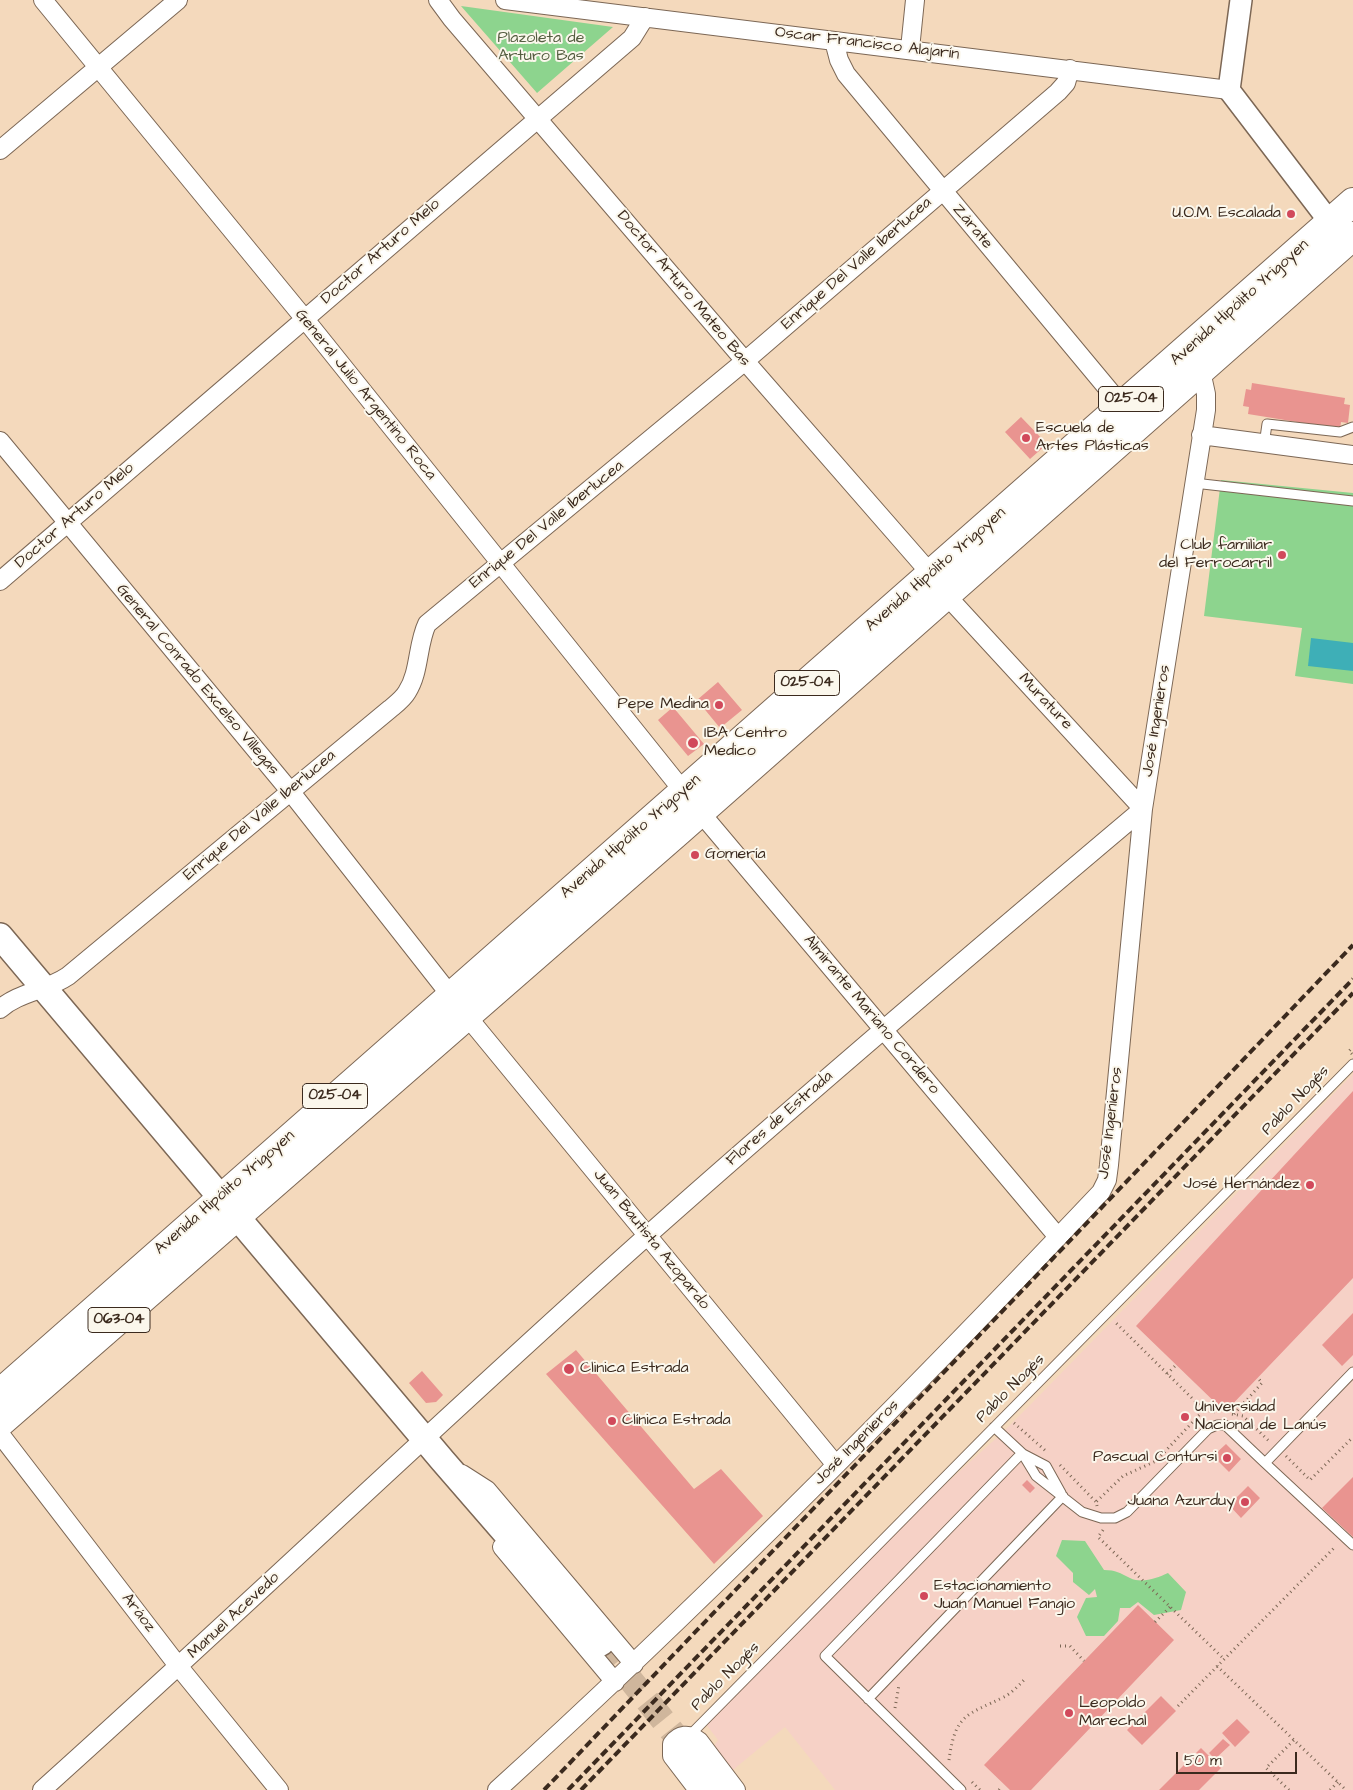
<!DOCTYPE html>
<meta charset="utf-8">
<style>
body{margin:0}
#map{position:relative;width:1353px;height:1790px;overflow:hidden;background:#f4d9bc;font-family:"Architects Daughter",sans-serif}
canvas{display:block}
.scale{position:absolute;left:1176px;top:1752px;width:121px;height:22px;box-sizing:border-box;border:2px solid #3b2a1e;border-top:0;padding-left:6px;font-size:15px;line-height:18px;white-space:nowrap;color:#3b2a1e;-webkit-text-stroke:4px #fbf7ec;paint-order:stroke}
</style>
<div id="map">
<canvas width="1353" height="1790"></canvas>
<div class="scale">50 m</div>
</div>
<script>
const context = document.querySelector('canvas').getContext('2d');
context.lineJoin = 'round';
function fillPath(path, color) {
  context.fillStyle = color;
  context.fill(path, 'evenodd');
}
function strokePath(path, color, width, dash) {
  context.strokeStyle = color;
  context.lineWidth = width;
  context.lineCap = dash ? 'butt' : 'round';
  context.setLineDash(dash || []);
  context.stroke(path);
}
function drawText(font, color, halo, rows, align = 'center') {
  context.font = font + ' "Architects Daughter",sans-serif';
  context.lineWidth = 4;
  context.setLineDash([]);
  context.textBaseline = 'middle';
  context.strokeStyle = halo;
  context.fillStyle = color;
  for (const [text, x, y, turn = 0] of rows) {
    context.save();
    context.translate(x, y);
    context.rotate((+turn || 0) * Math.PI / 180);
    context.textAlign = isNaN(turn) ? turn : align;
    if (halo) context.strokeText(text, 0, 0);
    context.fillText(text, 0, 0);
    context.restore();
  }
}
fillPath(new Path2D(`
 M1353 1074V1790H835L785 1727 728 1774 710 1752 718 1740 705 1723 919 1508 1002 1433 1034 1401Z`), '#f6d1c6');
fillPath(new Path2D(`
 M461 6 613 27 537 93Z
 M1221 480 1353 493V684L1295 676 1302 628 1204 616Z
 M1062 1540 1085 1541 1104 1570C1116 1570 1120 1573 1130 1578 1142 1584 1157 1578 1168 1573L1186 1592 1181 1610 1154 1615 1138 1602 1130 1608H1120L1118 1621 1104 1636H1086L1077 1617 1086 1598 1097 1597 1095 1589 1089 1595 1073 1582V1573L1056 1556Z`), '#8dd48e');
fillPath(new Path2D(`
 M1311 638 1353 643V671L1308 666Z`), '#3eafb7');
fillPath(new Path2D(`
 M1252 383 1345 398 1344 404 1350 405 1348 423 1341 422 1340 429 1248 414 1249 407 1243 406 1246 389 1251 390Z
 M1021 417 1047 444 1030 459 1005 432Z
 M718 682 742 710 720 728 697 700Z
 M673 707 704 744 688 756 658 720Z
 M1353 1091V1278L1225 1412 1136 1326Z
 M1353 1313V1355L1342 1366 1322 1345Z
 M576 1350 694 1489 721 1469 763 1516 714 1564 546 1374Z
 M422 1371 443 1395 436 1402 426 1403 409 1383Z
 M1226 1444 1241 1459 1229 1472 1213 1456Z
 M1353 1477V1537L1322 1508Z
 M1027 1480 1035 1488 1030 1493 1022 1485Z
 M1248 1486 1260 1498 1241 1518 1229 1505Z
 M1138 1605 1174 1640 1031 1790H1010L984 1765Z
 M1161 1696 1176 1711 1142 1745 1127 1730Z
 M1237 1719 1250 1732 1235 1747 1222 1733Z
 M1223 1739 1230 1745 1215 1759 1209 1753Z
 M1201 1748 1221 1768 1199 1790H1159Z`), '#e99490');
strokePath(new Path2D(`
 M601 1643 683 1745`), '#cfb69c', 25, [25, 12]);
const service = new Path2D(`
 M1264 445 1267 424 1340 432 1353 427
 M1194 483 1353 501
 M994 1427 1022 1453 1036 1476 1082 1512 1101 1518H1115L1127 1512 1208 1429 1217 1425H1225L1265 1463 1353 1372
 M1023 1454 1046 1466 1061 1493
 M1265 1463 1353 1545
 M868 1699 1063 1496
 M690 1735 1353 1064
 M961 1790 825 1656 1022 1453`);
const minor = new Path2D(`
 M43 0 304 318 700 812 1058 1237
 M438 0 452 19 745 361 931 574
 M505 0 1229 90
 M834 41 839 60 846 74 1123 407
 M910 49 915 0
 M0 150 178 0
 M1201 435 1353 455
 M0 441 290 791 466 1015 836 1465
 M0 581 632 38 645 17
 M947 596 1143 809
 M0 1009C19 992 46 991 68 976L390 709C396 704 403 699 407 692 420 672 417 645 427 624L745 361 1058 92 1066 83 1070 69
 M0 1434 179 1667 279 1790
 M462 1474 487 1490 634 1664
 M502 1547 615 1682
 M42 1790C246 1607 444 1417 649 1234 811 1090 977 949 1143 809
 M497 1790C707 1599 907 1397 1101 1192L1107 1180 1109 1165 1143 809 1206 410V394L1201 371
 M698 1790 672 1756V1744C679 1734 689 1733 699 1741L736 1790`);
const tertiary = new Path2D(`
 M1241 0 1229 90 1339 234`);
const secondary = new Path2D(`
 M0 936 443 1461 601 1643
 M683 1745 717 1790`);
const primary = new Path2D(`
 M0 1393 1353 202
 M0 1423 679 831 1353 236`);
strokePath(service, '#7c6755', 11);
strokePath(minor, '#7c6755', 20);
strokePath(tertiary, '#7c6755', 24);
strokePath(secondary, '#7c6755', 28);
strokePath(primary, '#7c6755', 30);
strokePath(new Path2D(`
 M1352 1054 1349 1051 1353 1047
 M1167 1374 1176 1365
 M1204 1410 1216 1412
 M1232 1414 1243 1416 1270 1442
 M1234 1414 1262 1383 1258 1378
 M1014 1423 1047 1452
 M1286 1456 1310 1480 1353 1437
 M1060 1465 1096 1502
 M1097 1506 1096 1502 1123 1476 1156 1461 1204 1410 1114 1321
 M1103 1530 1098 1537 1224 1659
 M1155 1622 1171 1606
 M1060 1646H1070L1084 1661
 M1217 1666 1346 1790
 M1178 1706 1336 1546
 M895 1708 899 1685
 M949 1760C955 1714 967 1715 1004 1697 1012 1693 1019 1685 1025 1679
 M972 1782 980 1790
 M999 1790 1002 1786
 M1289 1790 1266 1768 1294 1740
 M1330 1790 1338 1782`), '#7c6755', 3, [1, 4]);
strokePath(service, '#fff', 9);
strokePath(minor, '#fff', 18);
strokePath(tertiary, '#fff', 21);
strokePath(secondary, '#fff', 25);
strokePath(primary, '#fff', 28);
strokePath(new Path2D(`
 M544 1790 1353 945
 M568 1790 1353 979
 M581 1790 1353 993`), '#3b2a1e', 4, [8, 4]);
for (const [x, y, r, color] of [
 [1291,214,5,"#d1495b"],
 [1026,438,5,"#d1495b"],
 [1282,555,5,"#d1495b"],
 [719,705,5,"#d1495b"],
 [693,743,6,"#d1495b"],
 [695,855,5,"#d1495b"],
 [1310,1185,5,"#d1495b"],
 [569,1369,6,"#d1495b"],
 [1185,1417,5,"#d1495b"],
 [612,1421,5,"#d1495b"],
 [1227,1458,5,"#d1495b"],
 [1245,1502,5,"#d1495b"],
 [924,1596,5,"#d1495b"],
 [1069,1713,5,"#d1495b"]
]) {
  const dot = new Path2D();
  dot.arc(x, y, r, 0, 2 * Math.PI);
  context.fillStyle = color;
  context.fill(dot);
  strokePath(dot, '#fbf7ec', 2);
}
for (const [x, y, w] of [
 [1131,399,65],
 [807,683,65],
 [335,1096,65],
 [119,1320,62]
]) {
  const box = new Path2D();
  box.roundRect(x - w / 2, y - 12.5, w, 25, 4);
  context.fillStyle = '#fbf7ec';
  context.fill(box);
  strokePath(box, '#3b2a1e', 1);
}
drawText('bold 15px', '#3b2a1e', null, [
 ["025-04",1131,399],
 ["025-04",807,683],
 ["025-04",335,1096],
 ["063-04",119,1320]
]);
drawText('16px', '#545d40', '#fbf7ec', [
 ["Plazoleta de",541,39],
 ["Arturo Bas",541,57]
]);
drawText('16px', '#3b2a1e', '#fbf7ec', [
 ["Oscar Francisco Alajarín",867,44,7],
 ["Zárate",972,227,50],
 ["Doctor Arturo Melo",381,252,-41],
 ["Enrique Del Valle Iberlucea",857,264,-41],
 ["Doctor Arturo Mateo Bas",683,289,50],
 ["Avenida Hipólito Yrigoyen",1240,303,-42],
 ["General Julio Argentino Roca",365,395,51],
 ["Doctor Arturo Melo",75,516,-41],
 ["Enrique Del Valle Iberlucea",547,525,-39],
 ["Avenida Hipólito Yrigoyen",936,570,-41],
 ["General Conrado Excelso Villegas",197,680,50],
 ["Murature",1045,702,47],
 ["José Ingenieros",1157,721,-81],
 ["Enrique Del Valle Iberlucea",260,816,-40],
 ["Avenida Hipólito Yrigoyen",631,837,-41],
 ["Almirante Mariano Cordero",871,1015,50],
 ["Pablo Nogés",1296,1101,-46],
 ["Flores de Estrada",780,1119,-41],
 ["José Ingenieros",1111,1123,-83],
 ["Avenida Hipólito Yrigoyen",225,1193,-41],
 ["Juan Bautista Azopardo",651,1240,51],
 ["Pablo Nogés",1011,1389,-45],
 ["José Ingenieros",857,1443,-45],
 ["Aráoz",138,1613,52],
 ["Manuel Acevedo",234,1616,-43],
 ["Pablo Nogés",726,1677,-45]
]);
drawText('16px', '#3b2a1e', '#fbf7ec', [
 ["U.O.M. Escalada",1281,214,"right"],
 ["Escuela de",1036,429],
 ["Artes Plásticas",1036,447],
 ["Club familiar",1272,546,"right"],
 ["del Ferrocarril",1272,564,"right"],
 ["Pepe Medina",709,705,"right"],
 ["IBA Centro",704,734],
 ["Medico",704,752],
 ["Gomería",705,855],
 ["José Hernández",1300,1185,"right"],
 ["Clinica Estrada",580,1369],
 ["Universidad",1195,1408],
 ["Nacional de Lanús",1195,1426],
 ["Clínica Estrada",622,1421],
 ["Pascual Contursi",1217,1458,"right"],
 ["Juana Azurduy",1235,1502,"right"],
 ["Estacionamiento",934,1587],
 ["Juan Manuel Fangio",934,1605],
 ["Leopoldo",1079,1704],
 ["Marechal",1079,1722]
], 'left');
</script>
